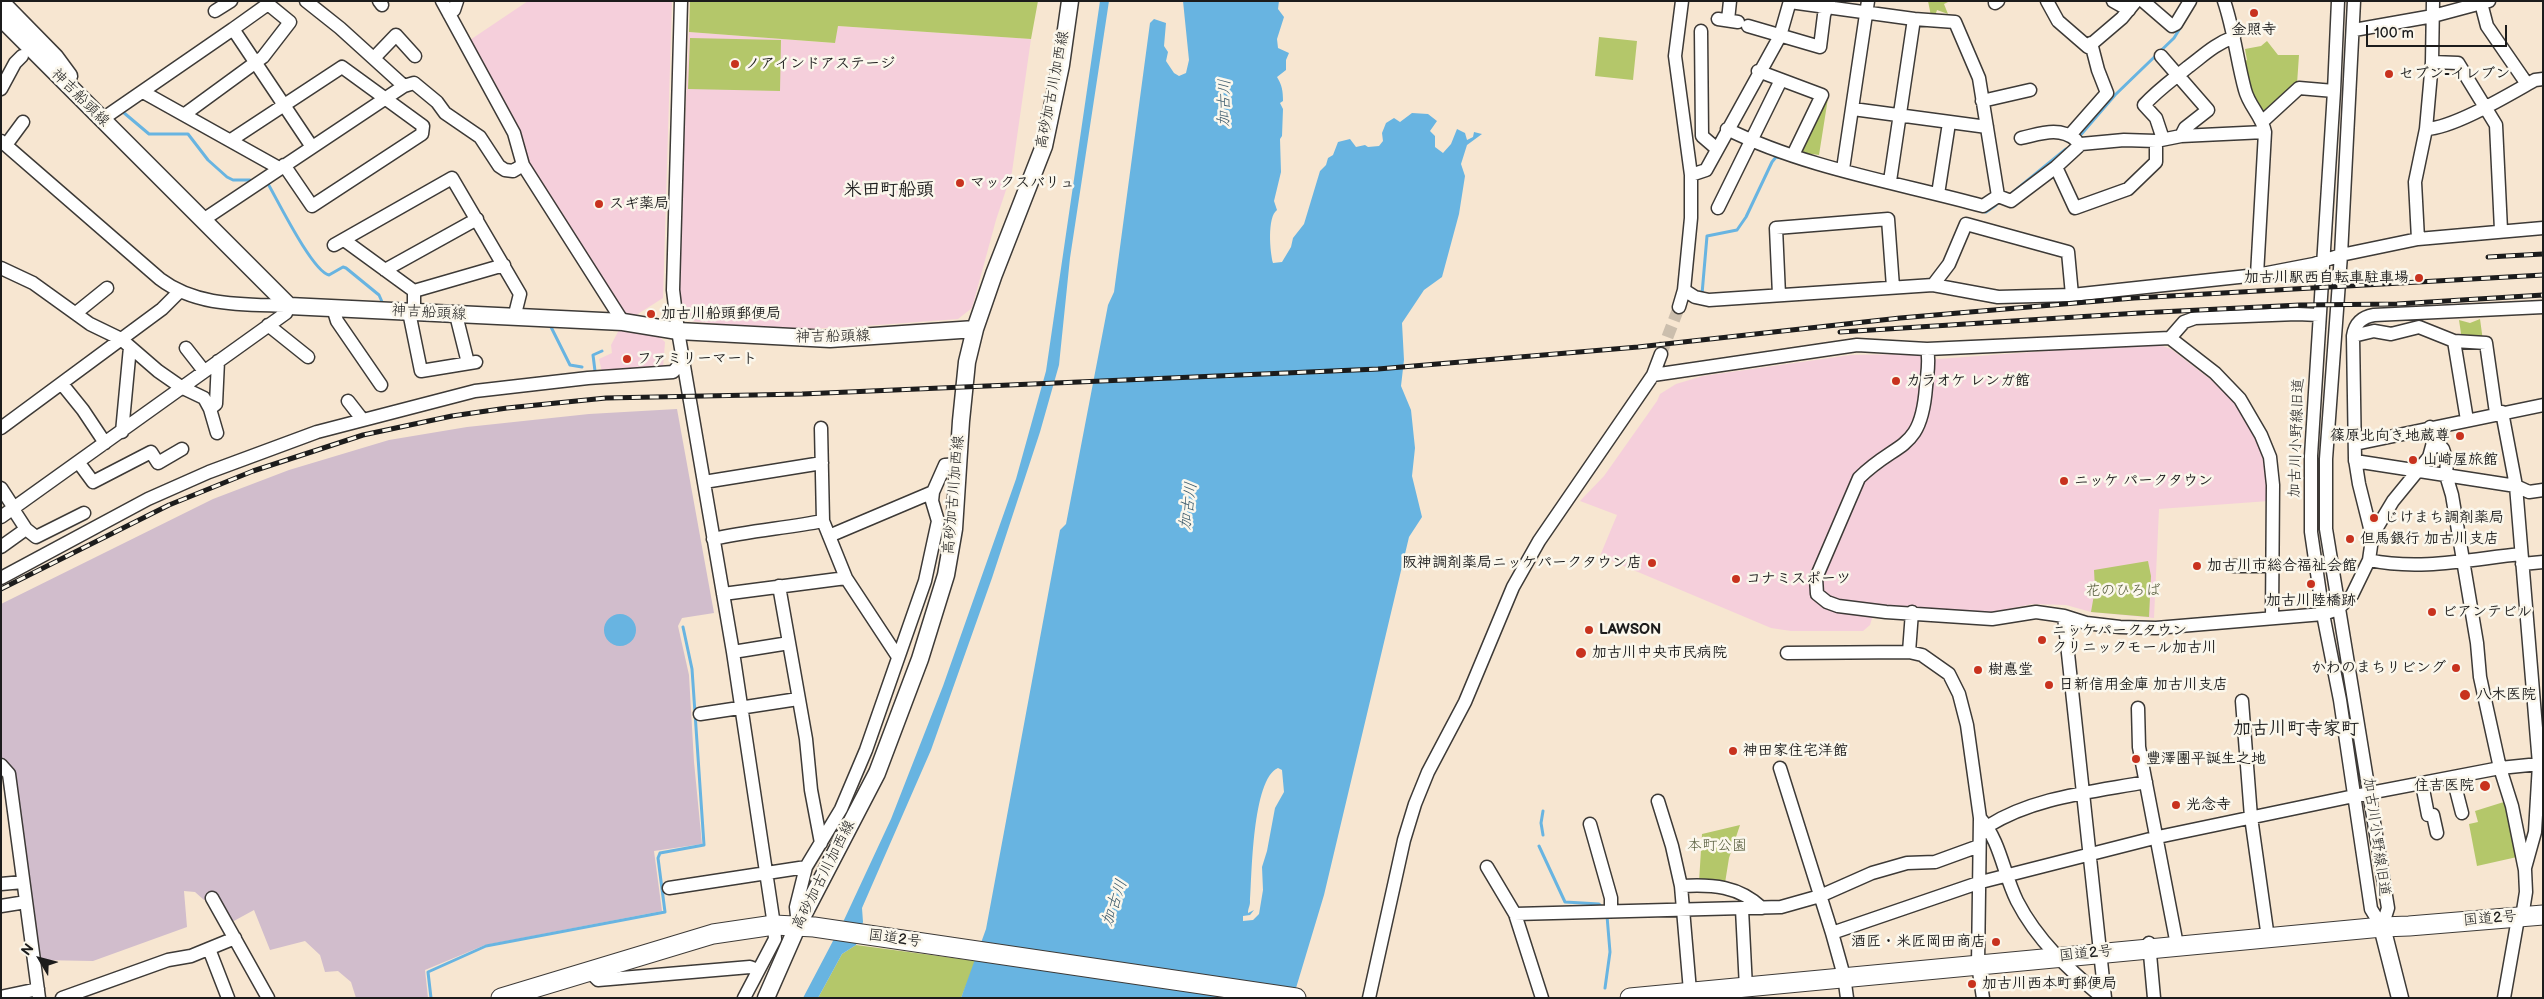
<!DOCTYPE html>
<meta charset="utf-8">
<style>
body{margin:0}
#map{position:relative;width:2544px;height:999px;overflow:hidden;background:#f7e6d1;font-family:"Balsamiq Sans",sans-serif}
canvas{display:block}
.frame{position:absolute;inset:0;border:2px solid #1c1c1c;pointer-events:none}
.north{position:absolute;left:15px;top:934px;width:50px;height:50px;-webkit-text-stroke:4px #fbf7ec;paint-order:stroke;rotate:307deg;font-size:14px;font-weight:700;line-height:20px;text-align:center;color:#1c1c1c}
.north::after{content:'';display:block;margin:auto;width:18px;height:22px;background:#1c1c1c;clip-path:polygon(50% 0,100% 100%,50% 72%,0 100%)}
.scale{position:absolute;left:2366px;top:25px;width:141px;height:22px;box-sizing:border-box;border:2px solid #1c1c1c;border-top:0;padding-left:6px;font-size:15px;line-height:18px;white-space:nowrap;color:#1c1c1c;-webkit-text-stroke:4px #fbf7ec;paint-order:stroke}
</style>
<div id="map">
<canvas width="2544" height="999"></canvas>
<div class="frame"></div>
<div class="north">N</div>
<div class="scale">100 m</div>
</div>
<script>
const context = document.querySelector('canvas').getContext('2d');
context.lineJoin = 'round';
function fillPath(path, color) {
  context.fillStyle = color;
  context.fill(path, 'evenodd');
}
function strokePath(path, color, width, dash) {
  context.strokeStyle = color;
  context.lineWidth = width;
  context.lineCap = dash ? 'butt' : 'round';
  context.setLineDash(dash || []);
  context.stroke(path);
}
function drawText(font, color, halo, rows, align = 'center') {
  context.font = font + ' "Balsamiq Sans","Klee One",sans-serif';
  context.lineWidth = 5;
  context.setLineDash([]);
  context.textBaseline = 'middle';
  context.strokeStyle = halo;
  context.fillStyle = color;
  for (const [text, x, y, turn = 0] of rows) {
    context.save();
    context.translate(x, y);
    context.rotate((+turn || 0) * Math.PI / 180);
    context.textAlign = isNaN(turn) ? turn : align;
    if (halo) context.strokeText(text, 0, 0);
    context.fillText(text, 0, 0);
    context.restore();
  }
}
fillPath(new Path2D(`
 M528 1H672L663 298 630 319 623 318 574 233 526 159 470 40Z
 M838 26 1031 39 1012 172 996 220 972 308 958 319 851 327 784 330 689 321 684 311 680 312 676 161 685 124 689 32 834 43Z
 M620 328 657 335 665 342 663 368 602 372 599 359 612 353 611 345Z
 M2154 343 2171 349 2227 392 2253 426 2266 464 2269 501 2159 509 2154 618 2091 612 2066 605 2033 604 1986 613 1876 605 1870 625 1863 631H1791L1771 628 1600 556 1617 515 1580 501 1604 476 1657 401 1660 394 1676 384 1703 376 1851 355 1910 354 1938 359Z`), '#f5cfdb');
fillPath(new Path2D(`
 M677 409 714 613 682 618 678 626 689 675 694 762 702 844 654 851 662 911 485 945 425 970 428 998H356L351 982 338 971 325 972 320 955 305 941 270 950 254 910 232 922 217 896 204 900 195 892 184 891 187 927 93 961 39 960 15 774 1 757V604L213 499 289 470 389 440 467 427 589 414Z`), '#d1bdcc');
fillPath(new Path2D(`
 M690 1H1038L1031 39 838 26 835 43 689 32Z
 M1928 1H1950L1944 4 1948 14 1937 10 1935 16H1931Z
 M1599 37 1637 41 1633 80 1595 76Z
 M690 38 781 40 780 91 688 89Z
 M2267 41 2278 55H2299L2297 84 2266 113 2260 112 2250 92 2243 62 2247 60 2245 49 2261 46Z
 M1825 98H1828L1819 155 1812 154 1810 157 1800 154Z
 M2480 319 2483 341 2462 340 2459 320 2470 323Z
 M2148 561 2151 576 2149 617 2091 612 2095 589 2094 570Z
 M2507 801 2517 857 2477 866 2469 824 2478 822 2475 811Z
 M1740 825 1729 858 1725 883 1699 882 1702 834Z
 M856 945 976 961 961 998H818L842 954Z`), '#b4c76a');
fillPath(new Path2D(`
 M1100 1H1109L1070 258 1059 365 1040 432 992 578 931 750 862 908 863 922 856 945 842 954 818 998H803L844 920 891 819 943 686 1016 479 1046 371Z
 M1183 1H1279L1278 9 1284 17 1277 39 1278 48 1289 53 1286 60V70L1277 77C1282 85 1283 91 1283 101L1280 103 1283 109 1282 136 1280 139 1281 172 1274 201 1277 210C1267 217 1270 252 1273 263L1282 262 1291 247 1293 238 1304 224 1320 171 1326 165 1328 158 1333 155 1338 142 1350 139 1356 147 1365 145 1368 147 1379 146 1383 141 1382 133 1386 123 1394 118 1400 122 1412 113 1428 114 1437 121 1430 131 1435 136V147L1443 153 1451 144 1457 129 1465 133 1467 140 1473 137 1474 132 1482 134 1467 145 1461 164 1465 176 1459 214 1442 277 1424 290 1402 323 1404 360 1401 386 1411 410 1415 448 1412 476 1422 517 1409 537 1324 895 1293 998H961L986 929 1060 530 1066 524 1108 305 1114 292 1150 23 1154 19 1166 23 1164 46 1168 52 1166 61 1174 73 1179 76 1186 73 1189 60ZM1278 768 1282 770 1284 792 1275 808 1267 851 1262 867 1263 890 1259 914 1253 920 1243 921V916L1250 915 1254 910 1248 913C1248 908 1250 906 1250 902 1252 876 1252 779 1278 768Z
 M604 630a16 16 0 1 1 32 0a16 16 0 1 1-32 0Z`), '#68b4e1');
strokePath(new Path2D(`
 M123 112 149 134H188L208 160 227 177 233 180H250
 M2078 138 2115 95 2174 38 2182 25
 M267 182C277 199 312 271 329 275L343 267 346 268 379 295 383 304
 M2012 193 2066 149
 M1981 211 1986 212 1996 205
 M1702 294 1707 236 1737 230 1746 217 1772 162 1776 157 1782 158
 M550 325 570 365 582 367
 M595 371 593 355 602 351
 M1543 811 1541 823 1543 835
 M1539 846 1565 902 1599 904 1603 908
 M1605 988 1610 952 1607 916
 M431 998 428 972 486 946 665 912 658 858 660 853 704 845 692 669 683 627`), '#68b4e1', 3);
strokePath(new Path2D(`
 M1661 354 1679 307`), '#cbbead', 12, [12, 6]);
const minor = new Path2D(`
 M306 1 340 28 404 86
 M379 1 382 5
 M442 1 514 133 523 165 623 322
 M681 1 673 290 678 331 733 652 774 925 775 939 744 998
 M2047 1 2058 21 2088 47 2122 18 2136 1
 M2113 1 2129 10
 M2143 1 2172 26 2176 24 2190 1
 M2224 1C2234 30 2237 61 2245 90 2249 106 2262 116 2265 132L2257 275
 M2338 1 2334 91 2311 456V532L2323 614 2340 700 2371 909 2382 927
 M2354 1 2341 255 2326 459V529L2388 908 2382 927
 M1790 2 1914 19 1955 22 1979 78 1998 196
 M1995 3 1998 1
 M2481 3 2487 26 2527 84
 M215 11 231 1
 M449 14 454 10 457 1
 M1718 19 1738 22
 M1728 20 1730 1
 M1748 26 1820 47 1824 15 1829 1
 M2354 30 2433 16 2489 1
 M1701 31 1702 136 1717 149
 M2161 56 2208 110 2185 128 2181 136
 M374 58 396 35 415 56
 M2432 62 2458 63 2496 125 2501 230
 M1758 71 1822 95 1793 155
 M1 89 15 63 22 56
 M143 92 279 168
 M1982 101 2030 90
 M1853 109 1987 127
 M185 114 263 57 290 22 268 4 233 29
 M101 120 233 29 312 147
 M2263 121 2299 88 2334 91
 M1727 129C1805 168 1899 183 1983 206L1998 196
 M2426 129C2454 128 2510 94 2535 80L2543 79
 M2070 135 2107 93 2098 70 2091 43
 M2021 138C2040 134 2059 126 2076 140
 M2163 139 2156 118 2144 105C2159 89 2171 81 2188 67 2204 55 2215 44 2234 37
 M231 140 342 67 423 126 422 134 312 206 284 165
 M1 141 160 279C197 307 244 304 289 306L286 313 1 517
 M6 145 23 122
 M2056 167 2075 208 2128 189 2156 162V141
 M1843 169 1868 1
 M1691 175 1706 170 1780 36 1790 1
 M1890 181 1914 19
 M1938 194 1949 123
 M1998 196 2011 201 2056 167 2081 144 2124 140 2156 141 2181 136 2265 132
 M1718 208 1781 80
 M203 220 404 86 414 83 437 102 445 113 480 137 499 166 505 170 513 171 523 165
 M2418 239 2415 182 2426 129 2432 62 2433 1
 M344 240 414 291V312
 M334 245 452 178 520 294 514 318
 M1 268 33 283 90 324 121 339 158 371 181 387 204 398 210 409 217 433
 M385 270 477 219
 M1933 285 1949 264 1966 224 2068 252 2072 295
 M1684 290 1695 297 1709 300 1933 285 1998 297 2072 295 2257 275 2314 264 2341 255 2418 239 2543 228
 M414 291 504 265
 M1779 295 1776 228 1888 219 1893 287
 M1679 307 1684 290 1691 218V175L1675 56 1682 1
 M333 308 337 321 381 385
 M409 312 421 371 476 362
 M76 313 107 288
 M456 315 468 363
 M268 325 308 357
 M2353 336 2374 331 2391 334 2419 327 2454 341 2486 343 2496 413
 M2170 338 2184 322 2195 318 2297 314 2319 315
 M2454 341 2467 420
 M186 348 204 371
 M1927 349C1930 361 1927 375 1926 387 1921 453 1897 440 1859 478L1816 578 1817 594 1827 602 1838 606 1886 612 1992 619 2036 612 2064 616 2086 623 2120 627 2156 628 2323 614 2338 609 2352 595 2369 560 2371 546 2372 536 2359 484 2355 459 2353 336C2355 323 2362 317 2374 315L2543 307
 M1653 375 1857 345 1927 349 2170 338 2215 373 2240 399 2261 435 2270 457 2273 485 2272 617
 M62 384 83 410 105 443
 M348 401 362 419
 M210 409 216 404 218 361
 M2502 412 2516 486 2539 764 2535 832 2525 868
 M2430 427 2434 439 2443 449 2447 461 2446 475 2452 495 2477 643 2480 677 2500 768 2512 806 2525 870 2526 892 2522 917 2517 924 2504 998
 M1 428 162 309 179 292
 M821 428 823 521
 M122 432 130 347
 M2355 444 2543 405
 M2355 461 2516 486 2529 492 2543 490
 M79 463 93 482 151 452 158 463 182 449
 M704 482 822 463
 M1 488 14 508
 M933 492 945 465 959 464
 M13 509 26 529 36 537 84 513
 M2372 536 2393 501 2429 457 2434 439
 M713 539C749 531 786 528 823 521L846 578 898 657
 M1 547 26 529
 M2369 560C2420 571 2471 559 2521 554
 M2522 564 2543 562
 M2234 566H2271
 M1 578 148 499 209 472 317 432 475 391 588 378 673 372 684 360
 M779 586 806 739 811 790 821 843
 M723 594 846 578
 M2064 616 2105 998
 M733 652 789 643
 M1909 652 1912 612
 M1787 653 1909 652 1922 655 1949 674 1959 694 1967 725 1980 818 1978 965 1983 998
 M2242 701 2251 817 2268 938
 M2138 708 2139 747 2177 945
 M700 714 798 699
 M1 765 9 774 39 998
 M1780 768 1832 933 1844 976 1847 998
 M2453 778 2462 813
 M2422 784 2428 815H2433L2437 833
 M1658 801 1672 846 1681 886 1690 991 1685 998
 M1980 818C2001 842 2003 873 2017 901 2037 940 2069 970 2103 998
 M1590 824 1611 898V911
 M1988 826C2034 797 2092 792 2146 782
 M1487 867 1515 914 1542 998
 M1 884 23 882
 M1681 886C1712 884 1739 886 1762 908
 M669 888 806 867 841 809 866 750 925 581 938 521 932 501 933 492 829 536
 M212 898 268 998
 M1 906 26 902
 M1742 909 1746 988
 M1515 914 1781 907 1820 896 1872 873 1907 863 1935 862 1979 846
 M798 925 796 907 806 867
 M1832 933 1981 882 2158 837 2354 796 2500 768 2539 764
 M2149 943 2154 998
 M209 949 228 998
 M589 971 598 980 750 967 758 970
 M1 997 38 989
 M62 998 168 960 191 956 235 938
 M1369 998 1404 840 1415 804 1428 772 1465 702 1513 587 1539 541 1653 375 1661 354`);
const major = new Path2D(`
 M1 2 55 57 69 76
 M1 18 289 306 623 322 678 331 830 339 975 329
 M2382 927 2400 998
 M766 998 798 925 877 773 920 659 946 575 954 529 961 421 967 362 975 329 994 274 1044 146 1061 65 1070 1`);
const highway = new Path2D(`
 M501 998 713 934 774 925 814 927 1296 998
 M1630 998 2382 927 2409 926 2543 915`);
strokePath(minor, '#3d3a37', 15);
strokePath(major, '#3d3a37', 19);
strokePath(highway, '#3d3a37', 21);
strokePath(minor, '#fff', 12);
strokePath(major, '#fff', 16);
strokePath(highway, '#fff', 19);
const rail = new Path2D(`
 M2488 257 2543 254
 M1840 332 2139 313 2300 305 2397 304 2543 295
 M1 589 169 505 253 471 363 435 452 416 507 408 606 398 802 394 1378 369 1638 347 1900 318 2134 298 2543 275`);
strokePath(rail, '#1c1c1c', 5);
strokePath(rail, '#fbf7ec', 3, [9]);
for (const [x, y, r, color] of [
 [2254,13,5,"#c8321e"],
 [735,64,5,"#c8321e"],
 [2389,74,5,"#c8321e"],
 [960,183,5,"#c8321e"],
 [599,204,5,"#c8321e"],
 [2419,278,5,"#c8321e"],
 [651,314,5,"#c8321e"],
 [627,359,5,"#c8321e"],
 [1896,381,5,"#c8321e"],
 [2460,436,5,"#c8321e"],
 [2413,460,5,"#c8321e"],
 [2064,481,5,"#c8321e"],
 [2374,518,5,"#c8321e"],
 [2350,539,5,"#c8321e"],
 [1652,563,5,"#c8321e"],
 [2197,566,5,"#c8321e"],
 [1736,579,5,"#c8321e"],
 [2311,584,5,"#c8321e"],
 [2432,612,5,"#c8321e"],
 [1589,630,5,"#c8321e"],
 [2042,640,5,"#c8321e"],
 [1581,653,6,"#c8321e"],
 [2456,668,5,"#c8321e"],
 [1978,670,5,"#c8321e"],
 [2049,685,5,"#c8321e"],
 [2465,695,6,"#c8321e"],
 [1733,751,5,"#c8321e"],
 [2136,759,5,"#c8321e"],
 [2485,786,6,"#c8321e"],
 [2176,805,5,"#c8321e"],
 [1996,942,5,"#c8321e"],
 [1972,984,5,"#c8321e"]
]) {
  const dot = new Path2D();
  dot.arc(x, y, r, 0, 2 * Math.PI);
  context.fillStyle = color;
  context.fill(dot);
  strokePath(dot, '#fbf7ec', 2);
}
drawText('bold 15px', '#1c1c1c', '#fbf7ec', [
 ["金照寺",2254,30,"center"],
 ["ノアインドアステージ",745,64],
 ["セブン-イレブン",2399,74],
 ["マックスバリュ",970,183],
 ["スギ薬局",609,204],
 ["加古川駅西自転車駐車場",2409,278,"right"],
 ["加古川船頭郵便局",661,314],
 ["ファミリーマート",637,359],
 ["カラオケ レンガ館",1906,381],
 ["篠原北向き地蔵尊",2450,436,"right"],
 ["山崎屋旅館",2423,460],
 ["ニッケ パークタウン",2074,481],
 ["じけまち調剤薬局",2384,518],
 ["但馬銀行 加古川支店",2360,539],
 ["阪神調剤薬局ニッケパークタウン店",1642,563,"right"],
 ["加古川市総合福祉会館",2207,566],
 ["コナミスポーツ",1746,579],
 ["加古川陸橋跡",2311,601,"center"],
 ["ビアンテビル",2442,612],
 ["LAWSON",1599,630],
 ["ニッケパークタウン",2052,631],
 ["クリニックモール加古川",2052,648],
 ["加古川中央市民病院",1592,653],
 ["かわのまちリビング",2446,668,"right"],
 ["樹悳堂",1988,670],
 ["日新信用金庫 加古川支店",2059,685],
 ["八木医院",2476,695],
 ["神田家住宅洋館",1743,751],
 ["豐澤團平誕生之地",2146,759],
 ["住吉医院",2474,786,"right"],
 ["光念寺",2186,805],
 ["酒匠・米匠岡田商店",1986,942,"right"],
 ["加古川西本町郵便局",1982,984]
], 'left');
drawText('15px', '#1c1c1c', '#fbf7ec', [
 ["高砂加古川加西線",1053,90,-79],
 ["神吉船頭線",80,98,45],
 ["神吉船頭線",429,313,3],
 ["神吉船頭線",833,337,-1],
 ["加古川小野線旧道",2297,438,-88],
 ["高砂加古川加西線",954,495,-85],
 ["加古川小野線旧道",2376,837,82],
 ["高砂加古川加西線",824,875,-63],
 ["国道2号",2490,919,-5],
 ["国道2号",895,939,8],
 ["国道2号",2086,954,-6]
]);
drawText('15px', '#515837', '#fbf7ec', [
 ["花のひろば",2123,591],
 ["本町公園",1717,846]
]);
drawText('italic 16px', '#3a596b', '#fbf7ec', [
 ["加古川",1225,103,-89],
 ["加古川",1189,506,-82],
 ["加古川",1115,903,-71]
]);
drawText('bold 18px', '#1c1c1c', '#fbf7ec', [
 ["米田町船頭",889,190],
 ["加古川町寺家町",2296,729]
]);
</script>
